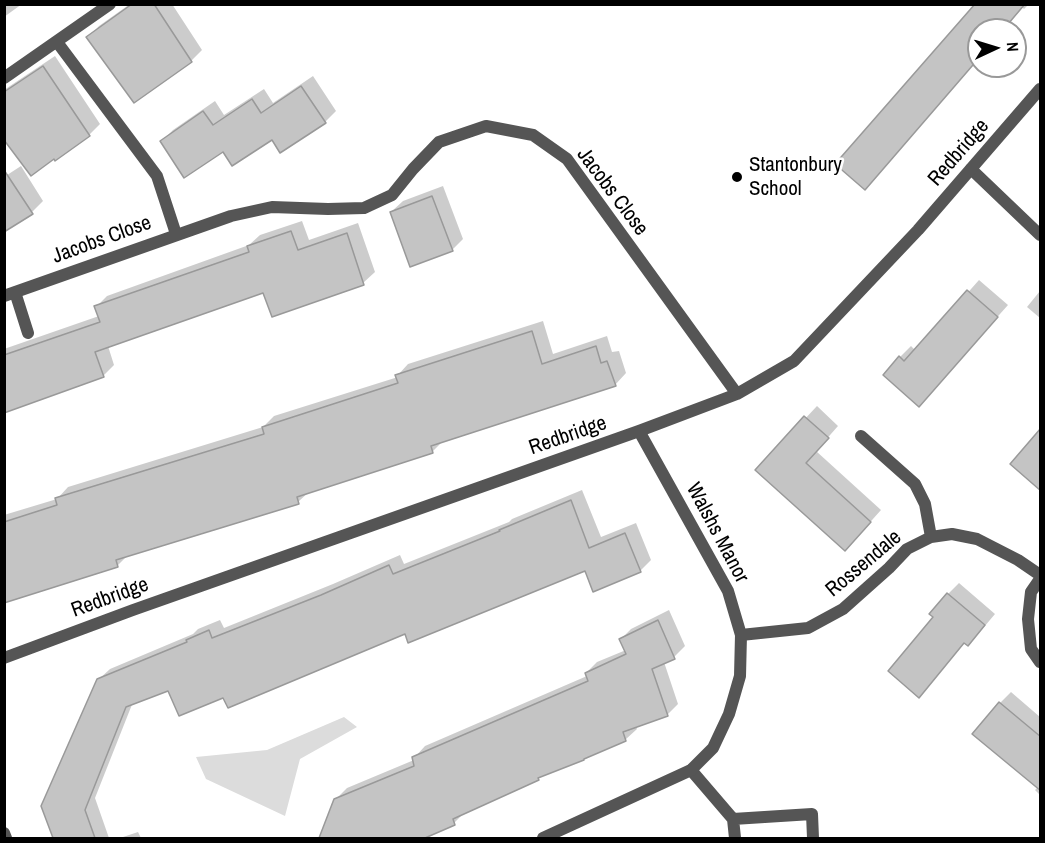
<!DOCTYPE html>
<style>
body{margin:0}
#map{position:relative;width:1045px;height:843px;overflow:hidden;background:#fff;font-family:"Archivo Narrow",sans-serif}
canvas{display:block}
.frame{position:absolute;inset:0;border:6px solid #000;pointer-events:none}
.north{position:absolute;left:967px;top:18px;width:60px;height:60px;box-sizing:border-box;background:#fff;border:2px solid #999;border-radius:50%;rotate:86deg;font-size:16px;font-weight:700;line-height:24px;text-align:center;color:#000}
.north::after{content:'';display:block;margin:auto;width:21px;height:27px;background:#000;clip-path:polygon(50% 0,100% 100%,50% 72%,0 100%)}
</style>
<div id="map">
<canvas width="1045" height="843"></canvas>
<div class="frame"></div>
<div class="north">N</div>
</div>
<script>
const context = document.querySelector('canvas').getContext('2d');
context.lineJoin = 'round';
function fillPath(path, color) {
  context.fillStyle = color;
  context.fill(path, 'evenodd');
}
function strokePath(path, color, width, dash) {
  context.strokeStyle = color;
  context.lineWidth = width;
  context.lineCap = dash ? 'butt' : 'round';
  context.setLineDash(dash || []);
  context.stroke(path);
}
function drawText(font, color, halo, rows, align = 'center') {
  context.font = font + ' "Archivo Narrow",sans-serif';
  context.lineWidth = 5;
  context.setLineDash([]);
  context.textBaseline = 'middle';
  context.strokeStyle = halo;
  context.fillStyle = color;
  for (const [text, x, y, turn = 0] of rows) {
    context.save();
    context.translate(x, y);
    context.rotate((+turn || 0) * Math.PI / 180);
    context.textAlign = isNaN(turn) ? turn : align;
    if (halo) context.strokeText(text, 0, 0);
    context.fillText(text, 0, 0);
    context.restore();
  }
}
fillPath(new Path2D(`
 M344 717 357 727 300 759 285 816 206 779 196 757 267 750Z`), '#dcdcdc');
fillPath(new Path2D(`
 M4 4H22L4 17Z
 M130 4H172L202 50 191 61 88 37 99 26Z
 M977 4H1029L1024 9 1022 7 1003 30H979V58Z
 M55 56 100 124 89 135 4 137V90Z
 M313 76 336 111 325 122 272 137 223 150 162 141 173 130 215 101 224 115 264 89 273 103Z
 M21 166 43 201 32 212 4 231V177Z
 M443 186 463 239 452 250 391 212 403 201Z
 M302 221 309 240 358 223 375 272 363 283 273 315 264 291 108 346 114 365 103 376 4 400V349L99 316 96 307 107 296 249 245 260 235Z
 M979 280 1008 305 919 405 900 357 911 346 916 351Z
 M1040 291V318L1027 307Z
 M543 321 553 354 607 336 612 352 619 351 626 373 615 385 443 441 432 452 310 491 298 502 129 554 118 565 4 602V515L57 499 68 487 263 427 274 416 398 377 397 376 408 364Z
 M817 406 838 426 816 451 881 510 856 538 757 470Z
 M582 490 601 537 636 523 651 560 640 571 586 569 224 696 169 689 133 702 95 798 109 838H54L42 806 98 680 110 669 193 634 198 629 220 620 224 628 333 584 400 555 404 564 509 522 512 519Z
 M959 583 995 614 979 633 965 642 930 684 935 617 948 594Z
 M669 610 685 646 674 657 664 662 678 704 667 715 636 726 637 729 625 740 542 775 538 779 465 812 454 823 418 838H321L335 800 347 788 414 760V758L425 746 587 676 586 673 597 662 626 650 620 640 631 629Z
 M1011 692 1040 717V795L1035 790 1038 787 1000 703Z
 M138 832 141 838H120Z`), '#0003');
const building = new Path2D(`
 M132 4H154L192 62 134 103 86 37Z
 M975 4H1025L1003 30H979V58L865 190 835 164Z
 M43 66 90 136 55 161 54 159 31 176 4 140V92Z
 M301 86 326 123 280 153 272 140 232 166 223 152 184 178 160 141 203 111 213 125 252 99 261 113Z
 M4 170 33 214 4 232Z
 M432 196 453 251 410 267 390 212Z
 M291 231 298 250 347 233 364 285 272 317 263 293 95 352 104 377 4 413V355L100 322 94 306 249 252 247 246Z
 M967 290 998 317 919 407 883 375 899 356 904 361Z
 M532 331 542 364 596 346 601 363 607 361 616 386 431 446 433 453 297 497 299 504 116 560 118 567 4 603V522L57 505 55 498 264 434 262 427 398 383 395 375Z
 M804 416 829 438 806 463 871 522 845 551 755 470Z
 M1041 428V491L1010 464Z
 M571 500 589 548 625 533 641 572 593 592 585 571 408 643 405 634 228 708 223 698 179 716 168 691 126 707 85 810 95 838H53L41 806 97 679 187 642 186 640 209 630 212 638 321 595 389 565 393 574 500 531 499 530Z
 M947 593 985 625 968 646 964 643 919 698 888 671 933 617 929 614Z
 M658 620 675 659 652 669 668 716 623 732 626 741 584 759V760L538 778 539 780 453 819 455 825 425 838H319L334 799 414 766 412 757 588 681 585 673 626 654 619 639Z
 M999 702 1041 737V791L972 734Z`);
fillPath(building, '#c4c4c4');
strokePath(building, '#999', 1.5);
strokePath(new Path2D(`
 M971 169 1040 235
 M691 770 733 819 735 838
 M733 819 812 814 813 838`), '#555', 12);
strokePath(new Path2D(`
 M57 42 157 176 176 234
 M4 78 110 4
 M15 292 28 333
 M4 296 231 216 272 207 328 209 364 208 392 195 413 169 439 142 486 126 533 135 567 159 737 394
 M861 436 915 484 925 504 931 537
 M1040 579 1031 592 1028 619 1031 649 1040 662
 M741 635 808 628 843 609 889 568 907 549 931 537 952 534 977 539 1018 560 1040 575
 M4 658 133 610 639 431 737 394 794 361 918 230 1040 89
 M4 833 6 838
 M543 838 691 770 713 748 729 714 740 676 741 635 728 591 639 431`), '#555', 12);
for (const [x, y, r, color] of [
 [737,177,6,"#000"]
]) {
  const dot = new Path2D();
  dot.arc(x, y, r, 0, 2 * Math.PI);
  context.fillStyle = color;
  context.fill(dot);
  strokePath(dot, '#fff', 2);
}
drawText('21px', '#000', '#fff', [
 ["Redbridge",959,153,-49],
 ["Jacobs Close",612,192,53],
 ["Jacobs Close",102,240,-20],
 ["Redbridge",568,436,-19],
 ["Walshs Manor",717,533,62],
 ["Rossendale",864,564,-40],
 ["Redbridge",110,598,-20]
]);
drawText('21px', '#000', '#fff', [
 ["Stantonbury",749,165],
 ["School",749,189]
], 'left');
</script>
